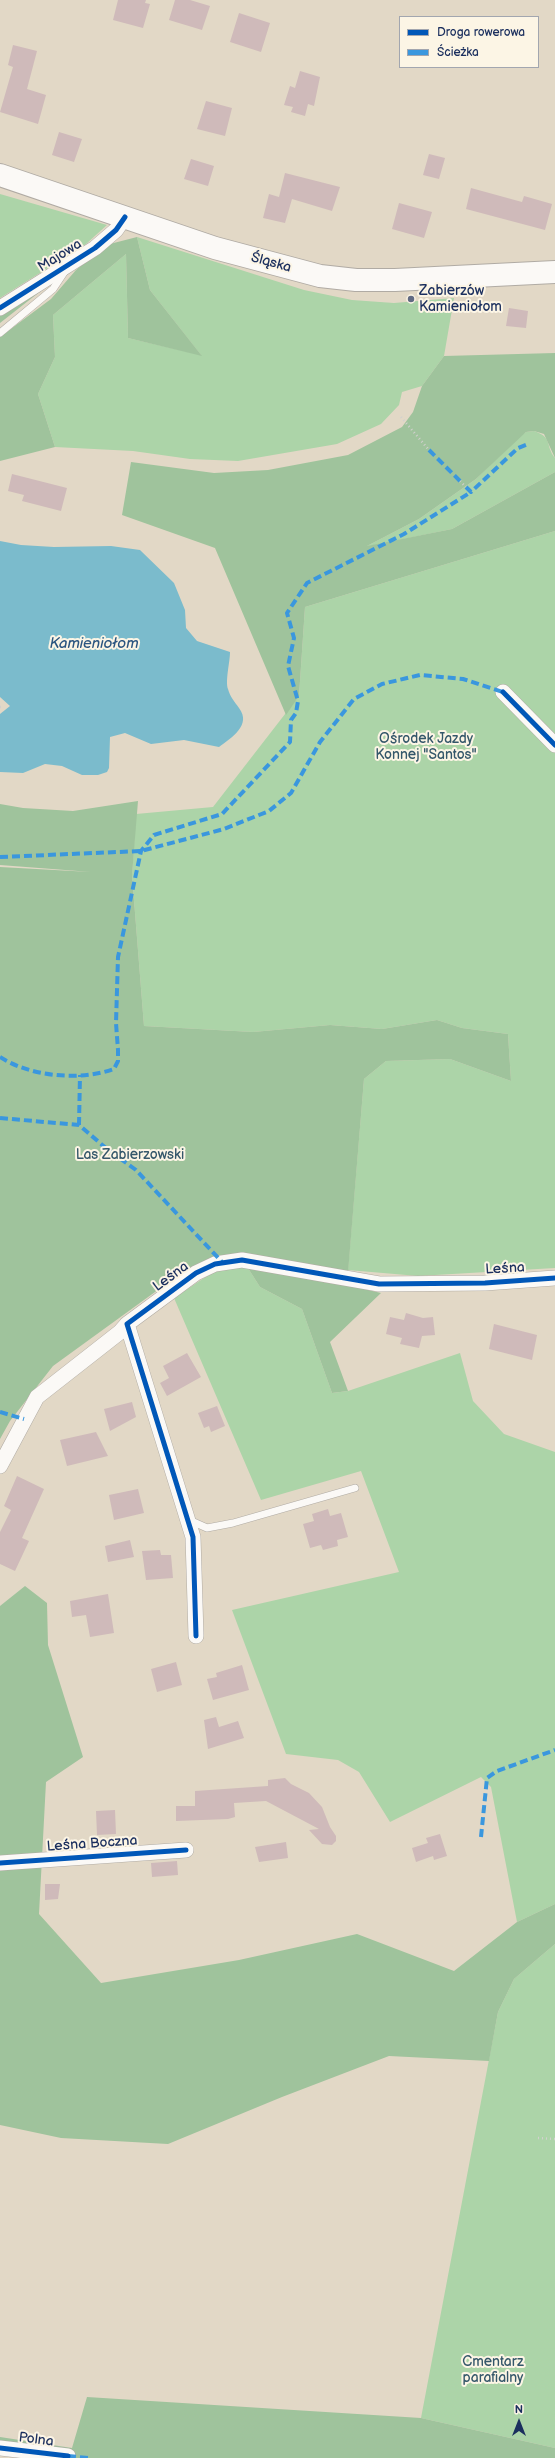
<!DOCTYPE html>
<meta charset="utf-8">
<style>
body{margin:0}
#map{position:relative;width:555px;height:2458px;overflow:hidden;background:#e2d8c6;font-family:"Balsamiq Sans",sans-serif}
canvas{display:block}
.legend{position:absolute;left:399px;top:16px;width:140px;height:52px;box-sizing:border-box;background:#fcf5e5;border:1px solid #a2a6af;margin:0;padding:5px 7px;list-style:none;font-size:12px;color:#1b2f5e}
.legend li{display:flex;align-items:center;gap:8px;height:20px}
.legend b{width:20px;border:1px solid #a2a6af}
.north{position:absolute;left:499px;top:2402px;width:40px;height:40px;-webkit-text-stroke:3px #fcf5e5;paint-order:stroke;rotate:0deg;font-size:11px;font-weight:700;line-height:16px;text-align:center;color:#1b2f5e}
.north::after{content:'';display:block;margin:auto;width:14px;height:18px;background:#1b2f5e;clip-path:polygon(50% 0,100% 100%,50% 72%,0 100%)}
</style>
<div id="map">
<canvas width="555" height="2458"></canvas>
<ul class="legend">
<li><b style="height:5px;background:#0057b8"></b>Droga rowerowa</li>
<li><b style="height:5px;background:#3a97de"></b>Ścieżka</li>
</ul>
<div class="north">N</div>
</div>
<script>
const context = document.querySelector('canvas').getContext('2d');
context.lineJoin = 'round';
function fillPath(path, color) {
  context.fillStyle = color;
  context.fill(path, 'evenodd');
}
function strokePath(path, color, width, dash) {
  context.strokeStyle = color;
  context.lineWidth = width;
  context.lineCap = dash ? 'butt' : 'round';
  context.setLineDash(dash || []);
  context.stroke(path);
}
function drawText(font, color, halo, rows, align = 'center') {
  context.font = font + ' "Balsamiq Sans",sans-serif';
  context.lineWidth = 4;
  context.setLineDash([]);
  context.textBaseline = 'middle';
  context.strokeStyle = halo;
  context.fillStyle = color;
  for (const [text, x, y, turn = 0] of rows) {
    context.save();
    context.translate(x, y);
    context.rotate((+turn || 0) * Math.PI / 180);
    context.textAlign = isNaN(turn) ? turn : align;
    if (halo) context.strokeText(text, 0, 0);
    context.fillText(text, 0, 0);
    context.restore();
  }
}
fillPath(new Path2D(`
 M0 194 107 225 86 244 0 298Z
 M137 237 304 290 352 300 394 303 454 298 444 356 422 386 402 392 399 405 381 424 337 444 238 461 190 459 133 451 55 447 38 394 55 357 53 315 126 254 128 338 201 355 150 290Z
 M534 431C553 437 545 446 555 458V472L452 529 365 547 419 519 476 479 519 437 526 432Z
 M555 531V1268L418 1276 348 1270 364 1079 386 1061 450 1059 511 1081 508 1034 462 1028 437 1020 382 1029 330 1025 253 1032 144 1026 132 875 136 814 213 807 299 696 305 607Z
 M246 1265 260 1287 302 1309 332 1393 348 1391 460 1353 473 1401 504 1434 555 1452V1904L517 1922 491 1787 481 1777 390 1822 359 1772 338 1760 286 1754 232 1610 399 1572 361 1471 261 1500 174 1298 213 1272Z
 M555 1944V2448L421 2418 498 2012 514 1979Z`), '#acd4a8');
fillPath(new Path2D(`
 M137 237 150 290 202 356 128 338 126 254 53 315 55 357 38 394 55 447 0 461V337L51 299 76 270 106 245Z
 M51 283 0 323V316Z
 M555 353V458L544 434 534 431 526 432 476 479 419 519 367 546 452 529 555 472V531L305 607 299 696 286 715 215 548 122 515 131 462 214 473 268 470 348 455 402 427 413 412 422 386 444 356Z
 M138 801 132 875 144 1026 253 1032 330 1025 382 1029 437 1020 462 1028 508 1034 511 1081 450 1059 386 1061 364 1079 347 1285 381 1293 330 1342 348 1391 332 1393 302 1309 260 1287 246 1265 205 1262 166 1284 53 1366 10 1421 0 1439V867L91 872 0 865V804L23 808 73 811Z
 M25 1586 47 1603 48 1645 83 1757 46 1782 39 1914 101 1983 239 1960 357 1934 454 1971 517 1922 555 1904V1944L514 1979 498 2012 489 2061 389 2056 282 2097 168 2144 61 2138 0 2125V1606Z
 M87 2397 421 2418 555 2448V2458H46L0 2454V2437L72 2448Z`), '#9fc39c');
fillPath(new Path2D(`
 M0 541 21 545 54 547 111 546 140 550 174 583 185 610 186 628 197 641 230 652C230 662 225 681 228 689 230 697 235 702 239 708 252 725 231 738 219 747L184 740 151 744 125 733 110 737 109 768 107 772 98 775H82L62 766 45 764 23 773 0 772V714L10 706 0 697Z`), '#7bbbcc');
fillPath(new Path2D(`
 M118 0H146L145 3 150 4 143 28 113 20Z
 M175 0H190L210 6 202 30 169 20Z
 M239 13 270 23 261 52 230 42Z
 M13 45 37 51 27 89 46 95 38 124 0 112 13 67 8 65Z
 M300 71 320 77 314 106 308 104 305 116 291 112 293 107 284 105 290 86 295 88Z
 M206 101 232 108 225 136 197 129Z
 M59 132 82 139 74 162 52 155Z
 M429 154 445 158 439 179 423 175Z
 M191 159 214 166 208 186 184 179Z
 M285 173 340 187 332 211 292 199 285 223 263 218 269 194 279 197Z
 M471 188 522 202 524 196 552 204 545 230 466 209Z
 M399 203 432 212 424 238 392 229Z
 M509 308 528 311 526 328 506 326Z
 M12 474 67 488 61 511 22 501 24 495 8 491Z
 M406 1313 423 1318 433 1317 435 1335 422 1336 419 1348 400 1344 402 1338 386 1334 390 1317 404 1320Z
 M494 1324 537 1335 532 1360 489 1349Z
 M187 1353 201 1377 167 1396 160 1383 169 1378 163 1366Z
 M132 1402 136 1417 110 1431 104 1409Z
 M217 1406 225 1426 211 1432 209 1426 204 1428 198 1413Z
 M96 1432 108 1456 67 1466 60 1440Z
 M17 1476 44 1489 22 1538 29 1541 15 1571 0 1564V1532L11 1510 4 1506Z
 M138 1489 144 1513 114 1520 109 1495Z
 M328 1509 330 1516 341 1513 348 1537 337 1540 338 1546 323 1550 321 1545 310 1548 303 1524 314 1521 312 1514Z
 M130 1540 134 1557 108 1562 105 1546Z
 M160 1550 161 1555H171L173 1578 146 1580 142 1551Z
 M108 1594 114 1633 90 1637 86 1615 72 1617 70 1601Z
 M176 1662 182 1685 157 1692 151 1669Z
 M242 1665 249 1690 213 1700 207 1679 217 1677 216 1673Z
 M216 1717 219 1727 238 1721 244 1738 208 1749 204 1720Z
 M285 1778 291 1784 309 1793 322 1807 330 1827 336 1836V1841L332 1845 322 1844 309 1830 319 1829 266 1801 234 1803 235 1817 228 1819 176 1821V1806H195V1791L268 1786V1780Z
 M115 1810 116 1834 97 1835 96 1811Z
 M440 1834 447 1856 434 1860 433 1856 416 1862 412 1848 428 1843 426 1838Z
 M286 1842 288 1858 259 1862 255 1847Z
 M177 1861 178 1875 152 1877 151 1863Z
 M45 1884H60L58 1899 45 1900Z`), '#cfbaba');
const service = new Path2D(`
 M0 333 53 289 65 271
 M189 1520 207 1528 233 1523 355 1488`);
const minor = new Path2D(`
 M0 308 95 248 116 230 125 217
 M503 692 555 745
 M0 1466 37 1397 120 1332 127 1324
 M196 1636 193 1537 127 1324 196 1273 215 1264 242 1260 379 1284 485 1283 555 1278
 M0 1863 186 1850
 M0 2448 68 2456`);
const primary = new Path2D(`
 M0 175 215 248 320 276 356 280H395L555 272`);
strokePath(service, '#b0aba4', 8);
strokePath(minor, '#b0aba4', 16);
strokePath(primary, '#b0aba4', 24);
strokePath(new Path2D(`
 M401 417 429 450
 M460 481 466 487
 M0 707H4
 M538 2138 555 2139`), '#d2d0ce', 2.5, [1, 3]);
strokePath(service, '#fbf9f6', 7);
strokePath(minor, '#fbf9f6', 15);
strokePath(primary, '#fbf9f6', 22);
strokePath(new Path2D(`
 M429 450 460 481
 M466 487 471 492 518 448 528 444
 M0 857 141 851 224 829 269 811 291 793 320 742 354 699 382 684 420 675 463 679 503 692
 M0 1057C31 1077 80 1081 114 1069L118 1061V1050L116 1023 118 957 141 851 154 835 222 814 290 742 291 720 296 713 298 701 288 666 294 638 287 613 307 583 404 534 471 492
 M0 1118 79 1125 107 1149 136 1170 223 1263
 M79 1125 80 1075
 M0 1412 24 1419
 M481 1837 487 1778 497 1771 555 1750
 M68 2456 89 2458`), '#3a97de', 4, [8, 4]);
strokePath(new Path2D(`
 M0 308 95 248 116 230 125 217
 M503 692 555 745
 M196 1636 193 1537 127 1324 196 1273 215 1264 242 1260 379 1284 485 1283 555 1278
 M0 1863 186 1850
 M0 2448 68 2456`), '#0057b8', 5);
for (const [x, y, r, color] of [
 [411,299,4,"#616a82"]
]) {
  const dot = new Path2D();
  dot.arc(x, y, r, 0, 2 * Math.PI);
  context.fillStyle = color;
  context.fill(dot);
  strokePath(dot, '#fcf5e5', 1.5);
}
drawText('14px', '#1b2f5e', '#fcf5e5', [
 ["Majowa",60,256,-32],
 ["Śląska",271,263,15],
 ["Leśna",505,1269,-3],
 ["Leśna",171,1277,-36],
 ["Leśna Boczna",92,1844,-4],
 ["Polna",36,2440,7]
]);
drawText('14px', '#1b2f5e', '#fcf5e5', [
 ["Zabierzów",419,291],
 ["Kamieniołom",419,307]
], 'left');
drawText('14px', '#34576a', '#fcf5e5', [
 ["Ośrodek Jazdy",426,739],
 ["Konnej \"Santos\"",426,755],
 ["Las Zabierzowski",130,1155],
 ["Cmentarz",493,2362],
 ["parafialny",493,2378]
]);
drawText('italic 15px', '#2b5580', '#fcf5e5', [
 ["Kamieniołom",94,644]
]);
</script>
